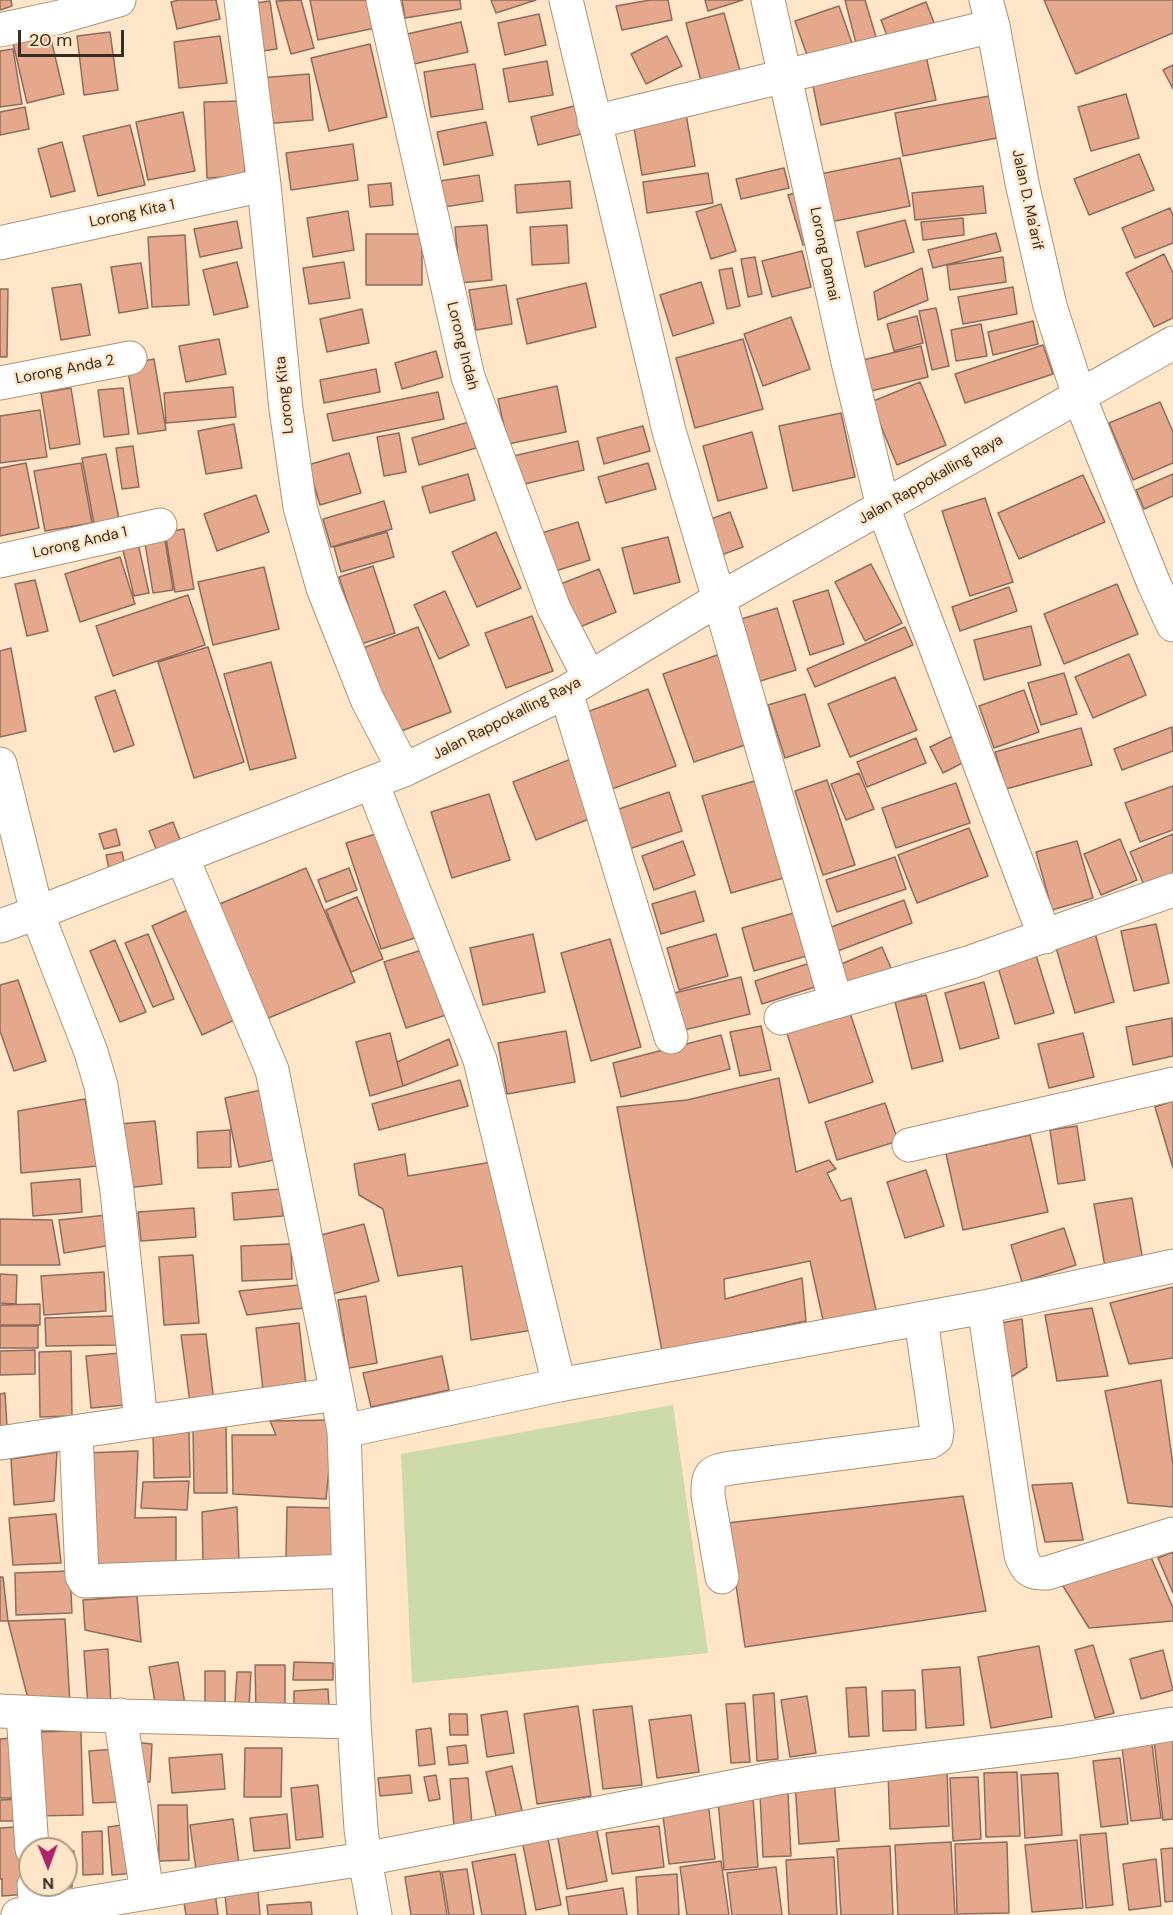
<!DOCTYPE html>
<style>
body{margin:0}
#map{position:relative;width:1173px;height:1915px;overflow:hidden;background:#ffe6c8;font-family:"DM Sans",sans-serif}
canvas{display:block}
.north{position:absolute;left:18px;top:1837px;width:60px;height:60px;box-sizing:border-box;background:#ffe6c8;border:2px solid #af9c86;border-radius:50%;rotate:179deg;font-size:16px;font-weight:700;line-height:24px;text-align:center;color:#362d22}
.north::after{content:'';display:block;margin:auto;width:21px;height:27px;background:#ad2569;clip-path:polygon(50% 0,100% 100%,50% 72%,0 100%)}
.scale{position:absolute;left:18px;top:30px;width:106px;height:27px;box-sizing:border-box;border:3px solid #362d22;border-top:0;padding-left:8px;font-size:18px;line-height:21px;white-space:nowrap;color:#362d22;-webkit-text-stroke:4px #ffe6c8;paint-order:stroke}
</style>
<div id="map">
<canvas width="1173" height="1915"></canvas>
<div class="north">N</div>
<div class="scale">20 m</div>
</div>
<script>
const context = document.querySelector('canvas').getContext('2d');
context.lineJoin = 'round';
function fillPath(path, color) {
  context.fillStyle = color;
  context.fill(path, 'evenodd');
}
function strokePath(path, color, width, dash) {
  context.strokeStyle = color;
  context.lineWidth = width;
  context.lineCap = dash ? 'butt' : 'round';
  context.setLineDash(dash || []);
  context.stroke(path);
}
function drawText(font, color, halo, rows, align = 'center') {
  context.font = font + ' "DM Sans",sans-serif';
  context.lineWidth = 5;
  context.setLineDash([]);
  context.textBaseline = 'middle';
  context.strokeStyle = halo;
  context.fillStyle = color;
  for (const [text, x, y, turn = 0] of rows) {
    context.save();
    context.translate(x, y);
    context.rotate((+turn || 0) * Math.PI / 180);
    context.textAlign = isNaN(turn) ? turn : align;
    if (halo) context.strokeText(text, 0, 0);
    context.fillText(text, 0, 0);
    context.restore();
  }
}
fillPath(new Path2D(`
 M673 1405 708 1653 412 1683 401 1454Z`), '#ccdaa9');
const building = new Path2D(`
 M0 0H11L12 6 0 10Z
 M179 0H216L220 19 177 29 171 2Z
 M301 0 314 48 291 54 276 1Z
 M310 0H374L380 27 318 40Z
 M402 0H460L461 9 405 18Z
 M491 0H536L496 13Z
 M650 0H668L672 20 622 30 616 6Z
 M705 0H743L708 11Z
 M845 0H865L876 37 856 43Z
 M1044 0H1173V33L1076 74Z
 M270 1 277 49 255 52 249 4Z
 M926 2 936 28 891 46 881 20Z
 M839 6 852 43 808 58 795 21Z
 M724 13 740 71 701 81 686 23Z
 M539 14 546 45 505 55 498 23Z
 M461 22 468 52 414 64 407 34Z
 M110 32 118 90 84 95 77 36Z
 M50 35 64 94 27 103 13 43Z
 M220 36 227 83 179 88 174 42Z
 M667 36 682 66 646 84 631 54Z
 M370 44 387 117 329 131 311 58Z
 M13 49 22 104 0 107V51Z
 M926 56 936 100 821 125 812 81Z
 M547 61 553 95 509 102 503 69Z
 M475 64 483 109 431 117 424 72Z
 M1173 65V89L1163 70Z
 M309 74 313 120 263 124 259 78Z
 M1126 94 1139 138 1091 151 1078 107Z
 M989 96 997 138 903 156 895 113Z
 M242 101 245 176 207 178 204 102Z
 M578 105 585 133 538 145 531 117Z
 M25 107 29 129 0 135V112Z
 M183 112 195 171 148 180 136 122Z
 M686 114 695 166 642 175 633 122Z
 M486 122 493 155 444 165 437 132Z
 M130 125 145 185 98 196 83 136Z
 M62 142 75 191 51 197 38 149Z
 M353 144 358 180 291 190 286 153Z
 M1139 154 1154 190 1089 215 1074 179Z
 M900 158 910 206 830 222 820 174Z
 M784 168 789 188 741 199 736 179Z
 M708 173 713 203 647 213 643 182Z
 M479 175 483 201 437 208 433 182Z
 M570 181 572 208 517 213 515 185Z
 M391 183 393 205 370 207 368 185Z
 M983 186 986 213 915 220 912 193Z
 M804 190 819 240 803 245 788 195Z
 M721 204 736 251 711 259 696 212Z
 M1170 208 1173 216V243L1135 258 1122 228Z
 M348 211 354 250 313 257 307 218Z
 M963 218 964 235 923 240 921 222Z
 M905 220 914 252 865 267 857 232Z
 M237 221 242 248 200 257 194 229Z
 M487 225 492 280 460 283 455 227Z
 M567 225 569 263 532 265 530 227Z
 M996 233 1001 251 933 268 928 250Z
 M366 234H422V285H366Z
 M185 235 189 305 152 307 148 237Z
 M802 251 811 287 772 297 762 261Z
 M1164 254 1173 273V318L1154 327 1126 273Z
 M755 257 762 294 748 297 741 259Z
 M1003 257 1006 282 950 290 947 265Z
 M237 262 248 307 214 315 203 270Z
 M344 262 350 298 309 304 303 268Z
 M141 263 148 308 119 313 111 267Z
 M732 268 740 306 727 309 719 270Z
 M922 268 928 300 878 320 874 292Z
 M701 282 714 323 673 336 660 295Z
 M586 283 596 327 527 344 517 299Z
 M81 284 90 335 61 340 52 288Z
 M506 285 512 324 476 330 469 290Z
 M1013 287 1017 314 963 324 958 297Z
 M0 289H8L7 357H0Z
 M936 308 949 366 932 370 919 311Z
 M362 309 369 343 327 352 320 319Z
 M917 316 923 343 894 351 887 324Z
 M791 317 810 369 763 386 744 334Z
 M1033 321 1038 344 993 355 988 332Z
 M981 324 987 356 956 361 951 330Z
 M219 339 226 374 186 382 179 346Z
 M743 339 763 409 695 428 676 358Z
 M1043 345 1053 374 965 403 955 374Z
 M921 346 928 377 871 391 863 360Z
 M436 351 443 377 402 389 395 363Z
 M154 359 166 430 138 434 127 364Z
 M376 369 380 392 324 403 320 380Z
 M920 382 946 445 897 465 871 402Z
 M557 386 566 432 508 444 498 399Z
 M233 387 236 417 166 423 164 393Z
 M71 388 80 444 50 449 41 393Z
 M123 388 129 434 104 437 98 390Z
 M438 392 444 419 333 441 327 414Z
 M1160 402 1173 432V463L1133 480 1109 423Z
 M40 410 47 457 0 463V416Z
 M841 413 855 477 793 491 779 426Z
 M469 422 476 448 419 465 412 438Z
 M234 424 242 468 206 474 198 431Z
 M643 426 650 451 604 464 597 438Z
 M752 432 767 488 718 501 703 446Z
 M399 433 406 472 384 476 377 437Z
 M578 441 584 470 512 487 505 458Z
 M133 446 139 487 122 489 116 448Z
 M349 453 361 493 320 505 308 465Z
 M106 454 119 519 94 524 82 458Z
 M26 463 39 528 0 536V468Z
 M81 463 92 523 45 531 34 471Z
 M648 463 656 489 606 503 598 477Z
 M468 474 475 500 430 513 422 487Z
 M1173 474V496L1144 509 1136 490Z
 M1083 475 1105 522 1019 559 998 513Z
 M256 495 269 532 217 551 204 514Z
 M985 498 1013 582 970 596 942 511Z
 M384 501 392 529 331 547 323 519Z
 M730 512 743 547 713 558 700 523Z
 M578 522 590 560 543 575 532 536Z
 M184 529 194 589 175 592 165 532Z
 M387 532 394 557 341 572 334 547Z
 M496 532 521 588 477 607 452 552Z
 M164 534 173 590 153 593 144 537Z
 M668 537 680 582 634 594 622 548Z
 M137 539 149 593 134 596 121 542Z
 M120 557 135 604 80 622 65 574Z
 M871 564 902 623 865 641 835 582Z
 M373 566 395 633 361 644 339 577Z
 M264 567 279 629 213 645 198 582Z
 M599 569 616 612 575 629 558 585Z
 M35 580 48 631 27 636 15 584Z
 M1117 584 1138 634 1064 664 1044 614Z
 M1009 587 1017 611 960 631 952 607Z
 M828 590 844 644 810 655 793 601Z
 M445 591 469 645 439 659 414 605Z
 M188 595 205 645 113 676 96 626Z
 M777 608 796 670 754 683 735 621Z
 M532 616 553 671 506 688 485 633Z
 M1031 626 1041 665 984 680 974 640Z
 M418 627 451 712 396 733 363 648Z
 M905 627 913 645 815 687 807 669Z
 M208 647 244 762 194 778 158 662Z
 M11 648 26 731 0 737V651Z
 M723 653 754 742 694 762 663 674Z
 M1129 654 1146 695 1093 718 1075 677Z
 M271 662 296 758 250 770 224 674Z
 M1064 673 1077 714 1041 725 1028 683Z
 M895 677 917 730 850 757 828 704Z
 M648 689 676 766 606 791 579 715Z
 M115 690 134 745 114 752 95 697Z
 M1024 690 1039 732 994 748 979 706Z
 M805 694 820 746 785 758 768 705Z
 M1172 727 1173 751 1122 770 1114 749Z
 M1081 728 1092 765 1006 789 995 752Z
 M955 735 968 760 943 773 930 747Z
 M916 738 926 763 867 787 857 762Z
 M571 759 594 817 536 840 513 782Z
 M859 773 874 809 846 820 831 784Z
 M758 780 787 877 731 893 702 796Z
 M827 780 855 865 823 875 795 791Z
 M956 783 970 823 896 848 882 808Z
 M1173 786V830L1140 842 1125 803Z
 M669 792 682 831 629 849 616 810Z
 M489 794 510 860 452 878 431 812Z
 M173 822 182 845 158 854 149 831Z
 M969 828 988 876 917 903 898 855Z
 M116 829 120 845 104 849 99 834Z
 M389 830 424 935 381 949 346 843Z
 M1173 834V881L1147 892 1130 852Z
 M1120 839 1137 880 1101 895 1084 854Z
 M683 841 695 875 654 890 642 856Z
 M1077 841 1093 898 1052 910 1036 852Z
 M122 852 125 866 109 869 106 855Z
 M895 857 906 889 837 912 826 880Z
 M306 868 355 982 259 1022 210 908Z
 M349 868 357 890 326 902 318 880Z
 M695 891 704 921 661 934 652 904Z
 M357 897 383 959 351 972 326 910Z
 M904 900 912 923 835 952 826 929Z
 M194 907 243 1016 202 1035 152 926Z
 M797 912 810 955 754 971 742 928Z
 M1156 924 1169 983 1134 991 1121 931Z
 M1095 933 1114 1002 1075 1013 1055 944Z
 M148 934 174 999 153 1007 125 943Z
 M533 934 545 992 483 1005 470 948Z
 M716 934 728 976 679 990 667 948Z
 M610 939 641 1047 591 1061 561 953Z
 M115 940 146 1012 120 1022 90 951Z
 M882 947 894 975 846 996 834 967Z
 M428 948 449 1014 406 1028 384 962Z
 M1035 952 1054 1013 1015 1024 997 964Z
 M816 961 824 984 762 1004 755 981Z
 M741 977 750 1014 680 1031 670 994Z
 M18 980 46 1061 14 1071 0 1031V985Z
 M984 982 999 1038 960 1049 945 993Z
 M926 995 943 1061 912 1069 895 1002Z
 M847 1004 873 1082 809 1103 784 1024Z
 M1172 1018 1173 1056 1133 1065 1126 1027Z
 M761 1026 771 1070 740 1076 730 1032Z
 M566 1031 575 1082 507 1094 498 1043Z
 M390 1033 403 1086 370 1096 356 1042Z
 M1083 1033 1094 1077 1049 1088 1038 1044Z
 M721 1035 730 1069 621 1097 613 1063Z
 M449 1039 458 1065 403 1086 397 1062Z
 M779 1078 796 1172 829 1160 836 1169 827 1173 841 1201 851 1198 876 1310 823 1320 810 1261 724 1279 725 1299 802 1278 806 1321 662 1351 617 1107 687 1100Z
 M460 1080 468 1106 379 1130 372 1104Z
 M261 1090 274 1160 239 1167 225 1098Z
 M85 1099 98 1166 21 1173 18 1111Z
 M1173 1101V1168L1155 1107Z
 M885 1103 898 1141 837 1160 825 1122Z
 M155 1121 162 1184 126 1188 119 1124Z
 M1077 1126 1085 1180 1058 1184 1050 1130Z
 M230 1130 231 1167 198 1168 197 1132Z
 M1030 1135 1048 1212 963 1230 946 1154Z
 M405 1154 408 1176 504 1160 545 1328 471 1340 462 1266 398 1276 383 1209 359 1195 354 1164Z
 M926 1170 944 1226 905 1238 887 1182Z
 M80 1179 82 1212 33 1216 31 1183Z
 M281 1189 283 1216 234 1220 232 1193Z
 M1132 1198 1143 1261 1105 1267 1094 1204Z
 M194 1208 196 1237 141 1241 138 1212Z
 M107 1215 112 1245 64 1253 59 1220Z
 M0 1219 52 1220 60 1265H0Z
 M364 1224 379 1281 333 1294 317 1236Z
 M1064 1228 1076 1265 1022 1282 1011 1245Z
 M291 1244 292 1279 242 1281 241 1246Z
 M193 1255 199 1323 164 1325 159 1257Z
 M104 1272 106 1311 44 1315 41 1276Z
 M0 1274 17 1275 16 1304 0 1303Z
 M299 1285 304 1308 247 1315 239 1291Z
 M1173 1287V1358L1129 1364 1110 1303Z
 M366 1296 377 1363 349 1368 338 1300Z
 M40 1304V1325H0V1305Z
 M1092 1308 1108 1376 1057 1381 1045 1315Z
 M117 1316 118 1345 46 1346 45 1318Z
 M1022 1319 1027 1367 1005 1381 992 1325Z
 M299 1323 306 1385 263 1390 256 1328Z
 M0 1326H38V1348H0Z
 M206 1334 214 1403 191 1410 181 1335Z
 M35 1350V1374L0 1375V1351Z
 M71 1351 72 1416 40 1417 39 1352Z
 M121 1353 125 1405 91 1408 86 1356Z
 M442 1356 449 1390 371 1407 363 1373Z
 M1161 1380 1173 1465V1507L1128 1503 1105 1391Z
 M5 1393 7 1427H0V1394Z
 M334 1420 326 1499 233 1494 232 1435H276L270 1421Z
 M193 1425H226L227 1493H194Z
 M189 1430 190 1477 154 1478 153 1431Z
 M138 1451 135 1518 176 1517V1567L93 1570 85 1453Z
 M57 1452 54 1501 14 1505 11 1459Z
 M189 1481 187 1510 141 1508 143 1482Z
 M1072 1483 1083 1540 1045 1542 1032 1485Z
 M963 1496 986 1611 745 1647 727 1523Z
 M237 1507 239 1562 203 1565 202 1512Z
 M287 1507 339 1508 338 1558 286 1557Z
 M56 1514 61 1563 13 1565 9 1518Z
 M1173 1552V1593L1158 1558Z
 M1150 1555 1173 1608V1621L1089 1628 1058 1578Z
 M70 1571 72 1613 16 1615 15 1573Z
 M0 1577H3L8 1621H0Z
 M137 1596 141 1642 85 1630 83 1600Z
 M65 1619 70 1704 27 1695 8 1621Z
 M1093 1645 1114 1713 1095 1718 1075 1650Z
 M1039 1646 1052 1717 991 1728 978 1657Z
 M108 1649 111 1705 88 1706 84 1651Z
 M1163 1650 1173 1690 1141 1699 1130 1659Z
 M178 1662 185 1704 156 1708 149 1667Z
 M294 1662 333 1663V1680H293Z
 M255 1665H285V1711H256Z
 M960 1667 964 1725 926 1728 922 1670Z
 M205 1671H225V1707H205Z
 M237 1672H251L249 1706 235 1704Z
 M866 1687 869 1736 849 1737 846 1688Z
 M328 1689 329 1709 294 1711V1691Z
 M915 1690 916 1730 883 1731 882 1691Z
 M774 1693 778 1759 757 1761 753 1695Z
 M807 1696 816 1753 790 1757 781 1700Z
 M745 1703 750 1762 731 1763 726 1704Z
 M578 1706 591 1796 537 1804 524 1714Z
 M632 1706 642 1785 603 1789 593 1710Z
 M507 1711 514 1753 487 1757 481 1715Z
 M449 1714H467L468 1735H450Z
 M691 1715 699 1772 657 1778 649 1720Z
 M431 1728 435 1764 419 1766 416 1730Z
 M81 1731 83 1815 35 1816 33 1732Z
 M1151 1736 1161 1818 1131 1821 1121 1739Z
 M11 1738 12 1798H0V1739Z
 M1173 1738V1819L1163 1820 1154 1740Z
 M133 1742 152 1744 150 1782 131 1781Z
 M466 1745 468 1763 449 1765 447 1747Z
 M245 1748H282L281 1797H244Z
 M116 1749 119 1802 93 1803 89 1751Z
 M222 1754 225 1789 172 1793 169 1758Z
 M1120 1758 1128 1824 1101 1827 1093 1761Z
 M512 1766 522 1811 496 1816 486 1772Z
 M947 1769 949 1826 890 1829 888 1772Z
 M1017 1772 1020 1836 986 1837 984 1773Z
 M1058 1773 1062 1835 1025 1838 1021 1775Z
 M410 1775 412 1793 380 1796 378 1778Z
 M436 1775 440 1799 429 1801 424 1777Z
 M978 1777 981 1839 953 1841 950 1778Z
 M468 1778 472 1824 454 1826 450 1779Z
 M834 1779 839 1841 799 1844 795 1782Z
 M318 1785 323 1837 296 1840 291 1788Z
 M788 1793 791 1856 763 1857 760 1794Z
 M753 1797 758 1867 724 1870 718 1800Z
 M23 1799 24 1821H0V1800Z
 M708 1802 715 1859 669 1864 662 1808Z
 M158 1805H187L189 1860 159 1861Z
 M287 1814 290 1848 254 1851 250 1818Z
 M233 1819 239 1864 196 1870 190 1825Z
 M130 1824 135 1873 112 1875 108 1827Z
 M596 1826 607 1881 567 1889 557 1833Z
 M659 1826 664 1867 612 1874 606 1833Z
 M17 1827 25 1855 28 1894 2 1896V1879H0V1828Z
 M102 1831 103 1874 83 1875 82 1832Z
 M1106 1833 1113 1905 1086 1908 1080 1835Z
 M548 1839 561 1905 536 1910 523 1845Z
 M1077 1840 1083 1908 1032 1912 1025 1845Z
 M951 1842 955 1915H898L895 1845Z
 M1007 1842 1009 1913 957 1914 955 1844Z
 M890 1846 893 1915H841L837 1849Z
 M1173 1848V1901L1165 1902 1161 1849Z
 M66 1851H74L72 1887 39 1885H66Z
 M515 1854 526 1915H482L472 1862Z
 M834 1857 837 1915H789L786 1860Z
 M1156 1859 1161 1906 1129 1910 1123 1864Z
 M721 1861 729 1915H687L680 1867Z
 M776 1867 782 1915H732L727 1873Z
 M467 1869 474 1915H449L442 1872Z
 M440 1871 447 1915H411L405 1877Z
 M677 1874 679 1915H638L636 1877Z
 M623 1888 627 1915H569L566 1897Z
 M258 1891 260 1915H227L225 1894Z
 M215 1892 218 1915H186L183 1897Z
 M311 1902 312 1915H268L267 1905Z`);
fillPath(building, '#e5a88c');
strokePath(building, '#8d6c5e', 1.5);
const minor = new Path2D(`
 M241 0 264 185 286 409 300 507 323 588 367 699 404 770
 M383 0 468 377 554 609 589 677
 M566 0 669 431 719 599 836 1002
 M768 0 848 362 883 507 1045 937
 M986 0 993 26 1022 183 1050 306 1079 396 1154 584 1173 625
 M0 30 60 17 119 0
 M594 122 993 26
 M0 243 264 185
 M0 383 130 358
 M0 561 160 525
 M566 692 671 1037
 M0 764 37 913 91 1052 101 1086 117 1191 141 1422 337 1394 344 1431 354 1722 361 1829 365 1859 375 1915
 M372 783 480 1060 559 1385
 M182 857 272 1070 337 1394
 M0 926 37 913 404 770 566 692 719 599 1173 343
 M781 1018 971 962 1173 890
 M909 1145 1173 1084
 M984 1307 1021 1555C1026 1570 1031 1574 1047 1573L1173 1534
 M344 1431 559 1385 984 1307 1173 1266
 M76 1432 82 1576 85 1581 349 1571
 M0 1443 141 1422
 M722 1577 708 1495C708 1473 710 1472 731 1468L930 1442 936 1438 937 1431 921 1319
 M0 1711 83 1715 354 1722
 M23 1713 32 1849
 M120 1715 147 1893
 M34 1885 36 1915
 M18 1915 217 1881 365 1859 777 1778 1066 1742 1173 1724`);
strokePath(minor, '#a99277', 35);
strokePath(minor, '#fff', 33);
drawText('15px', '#362d22', '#ffe6c8', [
 ["Jalan D. Ma'arif",1027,200,78],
 ["Lorong Kita 1",132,214,-12],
 ["Lorong Damai",824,254,78],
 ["Lorong Indah",462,346,76],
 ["Lorong Anda 2",65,370,-11],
 ["Lorong Kita",285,395,-96],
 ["Jalan Rappokalling Raya",931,480,-30],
 ["Lorong Anda 1",80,543,-13],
 ["Jalan Rappokalling Raya",507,719,-27]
]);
</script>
